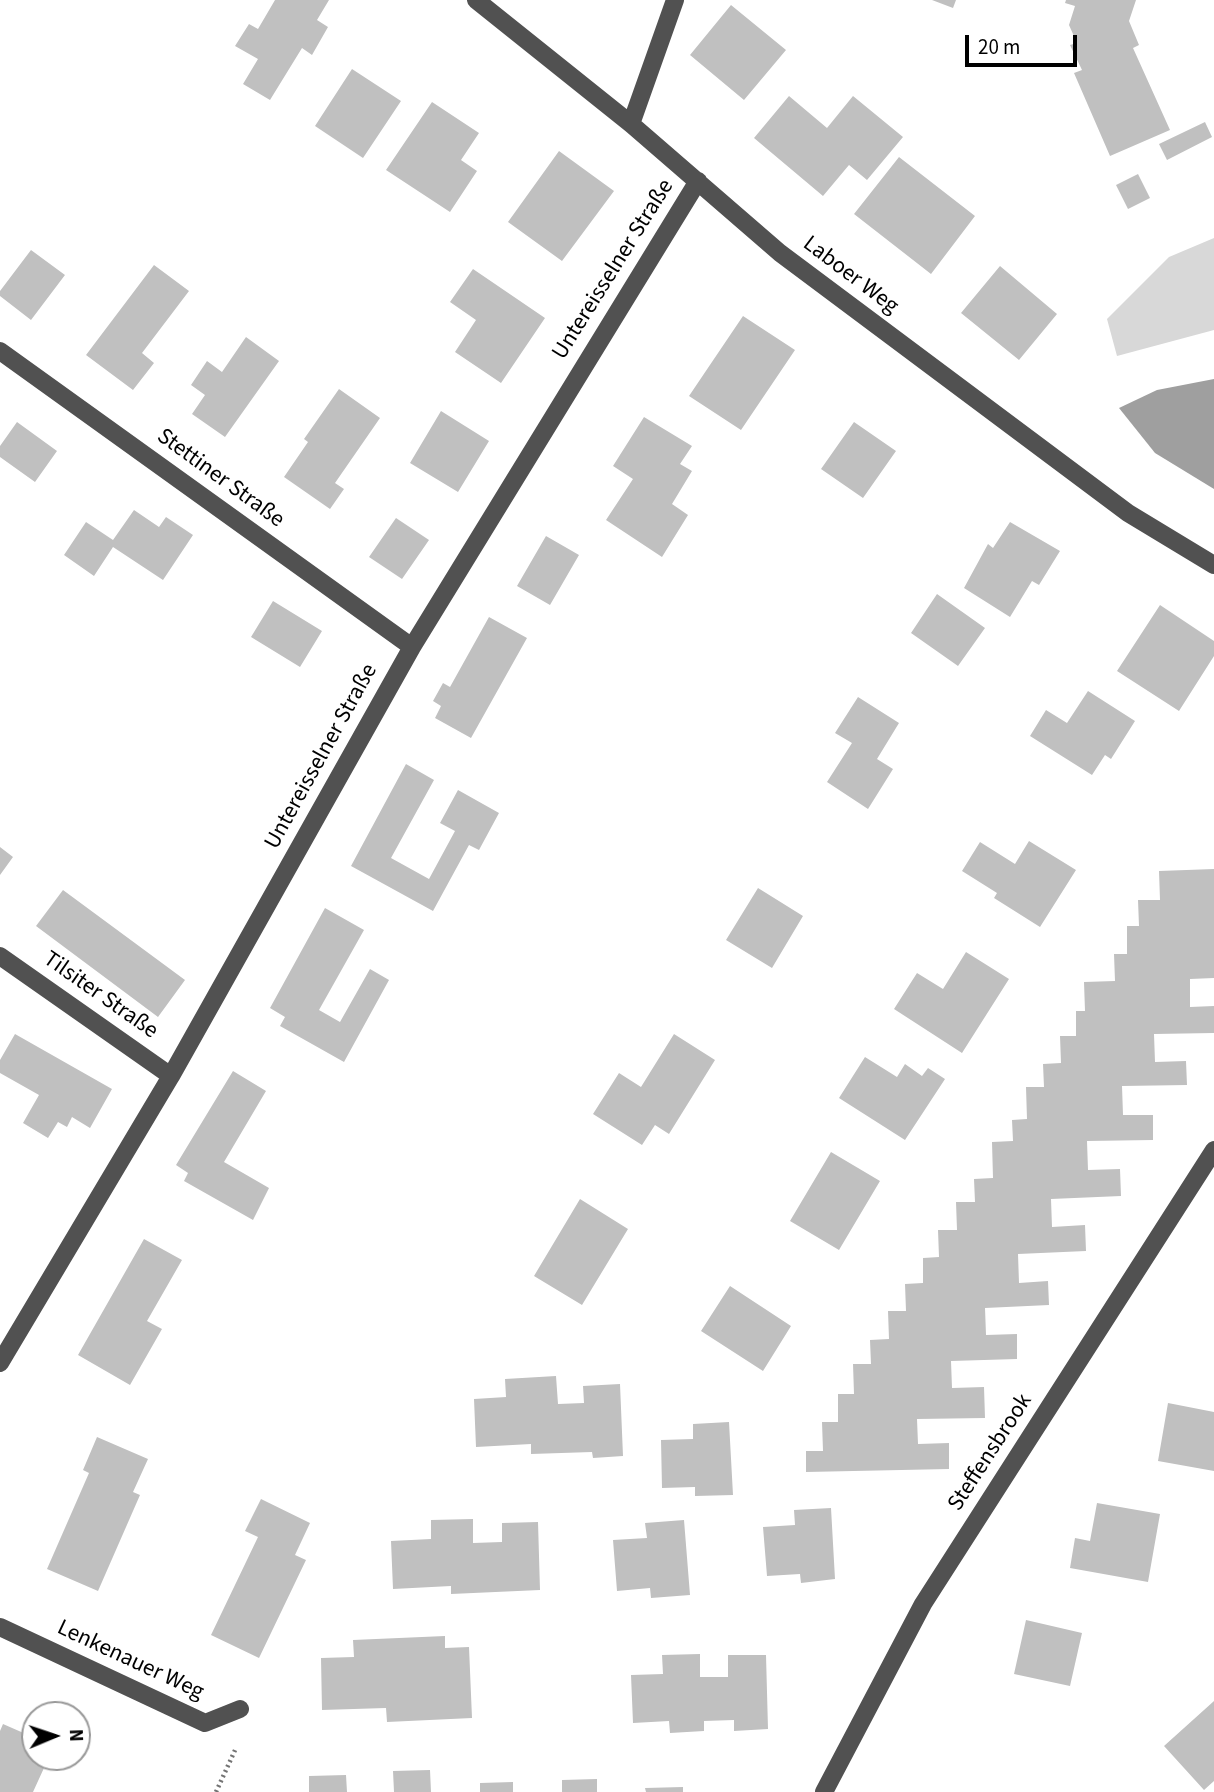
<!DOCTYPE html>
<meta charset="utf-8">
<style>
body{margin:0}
#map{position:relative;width:1214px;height:1792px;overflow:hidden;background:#fff;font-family:"Source Sans 3",sans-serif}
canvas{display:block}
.north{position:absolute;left:21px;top:1701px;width:70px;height:70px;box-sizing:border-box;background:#fff;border:2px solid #999;border-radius:50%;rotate:88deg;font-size:19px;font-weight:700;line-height:28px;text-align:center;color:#000}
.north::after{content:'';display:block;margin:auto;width:24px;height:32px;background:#000;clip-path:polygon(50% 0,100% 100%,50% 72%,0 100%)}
.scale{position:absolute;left:965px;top:35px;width:112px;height:32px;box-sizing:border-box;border:4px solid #000;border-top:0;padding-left:9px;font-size:21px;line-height:24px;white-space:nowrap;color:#000;-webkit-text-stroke:5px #fff;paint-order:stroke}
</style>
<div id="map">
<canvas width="1214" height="1792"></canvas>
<div class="north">N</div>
<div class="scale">20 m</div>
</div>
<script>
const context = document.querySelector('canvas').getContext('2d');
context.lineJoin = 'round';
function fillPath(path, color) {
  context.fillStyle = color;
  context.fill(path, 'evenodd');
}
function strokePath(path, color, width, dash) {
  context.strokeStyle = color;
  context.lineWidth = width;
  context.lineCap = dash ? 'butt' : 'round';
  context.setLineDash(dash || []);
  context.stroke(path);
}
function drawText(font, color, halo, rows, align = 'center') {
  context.font = font + ' "Source Sans 3",sans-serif';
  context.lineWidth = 5;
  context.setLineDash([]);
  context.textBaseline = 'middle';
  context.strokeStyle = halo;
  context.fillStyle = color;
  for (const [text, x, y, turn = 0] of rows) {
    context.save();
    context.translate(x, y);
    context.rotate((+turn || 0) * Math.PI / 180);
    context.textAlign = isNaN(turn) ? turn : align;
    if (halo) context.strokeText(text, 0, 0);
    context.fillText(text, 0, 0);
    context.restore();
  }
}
fillPath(new Path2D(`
 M1214 238V330L1117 356 1107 319 1169 257Z`), '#d8d8d8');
fillPath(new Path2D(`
 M1214 379V489L1155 453 1119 408 1157 390Z`), '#9f9f9f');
fillPath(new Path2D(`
 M275 0H329L317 20 328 27 312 55 302 48 270 100 243 84 258 59 235 46 249 24 258 29Z
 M932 0H956L953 8Z
 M1066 0H1136L1129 21 1139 45 1133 48 1170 130 1110 156 1074 73 1082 70 1070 45 1077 43 1069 25 1075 6 1065 3Z
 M731 5 786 50 744 100 690 55Z
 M352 69 401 101 363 158 315 126Z
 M789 96 827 128 853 96 903 137 867 180 849 165 823 196 754 138Z
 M432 102 479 133 461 160 477 171 450 212 386 170Z
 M1205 122 1212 137 1167 160 1159 144Z
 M559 151 614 191 562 261 508 222Z
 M899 157 975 216 931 274 854 214Z
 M1138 174 1150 198 1128 209 1116 185Z
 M31 250 65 275 31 320 0 296V291Z
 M154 265 189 291 142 353 154 363 133 390 86 355Z
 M1000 266 1057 314 1019 360 961 313Z
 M473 269 545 318 501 383 455 352 476 320 450 302Z
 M743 316 795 350 741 430 689 396Z
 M246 337 279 361 225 437 192 414 205 395 191 385 207 361 222 372Z
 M339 389 380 418 335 483 344 489 330 509 284 477 308 442 304 439Z
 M441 411 489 441 458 492 410 463Z
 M644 417 692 446 680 464 692 471 672 504 688 515 662 557 606 520 633 479 613 466Z
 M17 422 57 451 35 482 0 457V446Z
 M854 422 896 451 863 498 821 469Z
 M134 510 159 527 166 517 193 535 163 580 113 547 94 576 64 555 86 522 113 540Z
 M396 518 429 540 402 579 369 557Z
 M1010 522 1060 551 1039 585 1032 581 1010 617 964 588 988 544 993 548Z
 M546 536 579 555 550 605 517 586Z
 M937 594 985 628 958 666 911 633Z
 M273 601 322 631 300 667 251 637Z
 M1160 605 1214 641V656L1179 711 1117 671Z
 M489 617 527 638 471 738 435 718 441 706 433 701 443 683 450 687Z
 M1088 691 1135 721 1111 759 1105 755 1092 775 1030 736 1046 710 1067 723Z
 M858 697 899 723 877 759 893 769 868 809 827 782 852 743 835 733Z
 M406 764 434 780 391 858 429 879 455 831 440 823 458 790 499 813 479 850 469 845 433 911 351 866Z
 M1029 841 1076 870 1040 927 994 898 997 893 962 871 980 842 1015 864Z
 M0 847 13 857 0 875Z
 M1214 869V978L1190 979V1007L1214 1006V1033L1154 1034 1155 1062 1186 1061 1187 1085 1122 1086 1123 1115H1153V1140L1087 1141 1088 1170 1120 1169 1121 1196 1051 1199 1052 1227 1085 1225 1086 1251 1018 1254 1019 1283 1048 1281 1049 1305 985 1308 986 1335 1017 1334V1359L951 1361 952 1388 984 1387 985 1418 917 1419 918 1444 949 1443V1469L806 1472V1451H823L822 1422H838V1394H854L853 1364H871L870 1340 889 1339 888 1311H906L905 1284 923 1283V1258L939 1257 938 1230H957L956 1202H975L974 1179 993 1178 992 1142 1013 1141 1012 1120 1027 1119 1026 1087H1044L1043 1064 1061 1063 1060 1036H1076V1011H1085L1084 982 1115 981 1114 954H1127V926H1139L1138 900H1160L1159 871Z
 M758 888 803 916 772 968 726 940Z
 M63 890 185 980 158 1017 36 926Z
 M325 908 364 930 319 1010 340 1022 370 969 389 980 344 1062 280 1026 285 1017 270 1008Z
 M966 952 1009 979 962 1053 894 1009 917 973 943 989Z
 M15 1034 112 1089 90 1128 72 1117 67 1127 58 1122 48 1138 23 1123 39 1095 0 1073V1060Z
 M674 1034 715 1060 669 1134 655 1125 642 1145 593 1114 619 1073 641 1087Z
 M865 1057 897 1077 905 1064 922 1076 928 1068 945 1079 905 1140 839 1098Z
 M233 1071 266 1091 224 1162 269 1188 253 1220 184 1181 188 1173 176 1165Z
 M831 1152 880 1181 839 1250 790 1221Z
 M580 1199 628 1229 582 1305 534 1276Z
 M144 1239 182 1260 147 1321 162 1329 130 1385 78 1355Z
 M730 1286 791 1326 763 1371 701 1331Z
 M556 1376 558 1404 584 1403 583 1386 620 1384 623 1456 593 1458 592 1452 531 1454V1444L476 1447 474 1399 506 1397 505 1379Z
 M1168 1403 1214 1412V1471L1158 1461Z
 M729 1422 733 1495 695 1496V1487L662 1488 661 1440 693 1439V1424Z
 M97 1437 148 1459 133 1492 140 1495 98 1591 47 1569 89 1473 83 1470Z
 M261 1499 310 1523 295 1555 306 1560 259 1658 211 1635 258 1537 245 1531Z
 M1097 1503 1160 1514 1148 1582 1070 1568 1075 1538 1090 1541Z
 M831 1508 835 1579 801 1583 800 1574 767 1576 763 1527 795 1525 794 1510Z
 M473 1519V1543L502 1542V1523L538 1522 540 1590 451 1594V1586L393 1589 391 1541 431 1539V1520Z
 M684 1520 690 1595 651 1598 650 1588 617 1591 613 1540 647 1538 645 1523Z
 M1026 1620 1082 1633 1070 1686 1014 1674Z
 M445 1636V1648L469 1647 472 1718 387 1722 386 1708 322 1710 321 1658 354 1657 353 1640Z
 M700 1654V1677H728V1655H766L768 1729 734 1731V1720L704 1721V1731L670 1733 669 1721 633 1723 631 1675 663 1674 662 1655Z
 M1214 1701V1781L1204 1790 1164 1746Z
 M3 1724 35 1738V1757H49L33 1792H0V1731Z
 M430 1770 431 1792H394L393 1771Z
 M346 1775 347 1792H309V1776Z
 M597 1779V1792H562V1780Z
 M513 1782V1792H480V1783Z
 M683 1787V1792H646L645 1788Z`), '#c0c0c0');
strokePath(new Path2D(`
 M216 1792 236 1748`), '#737373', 4.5, [2, 3.5]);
strokePath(new Path2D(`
 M476 0 631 124 780 253 1128 513 1214 565
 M631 124 675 0
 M0 351 412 647
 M0 956 171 1076
 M0 1363 171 1076 412 647 698 181
 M0 1627 205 1723 240 1709
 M824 1792 923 1604 1214 1150`), '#515151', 18);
drawText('23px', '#000', '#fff', [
 ["Untereisselner Straße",614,270,-58],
 ["Laboer Weg",850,276,37],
 ["Stettiner Straße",220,479,36],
 ["Untereisselner Straße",322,757,-61],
 ["Tilsiter Straße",100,996,35],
 ["Steffensbrook",991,1453,-57],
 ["Lenkenauer Weg",130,1661,25]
]);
</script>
